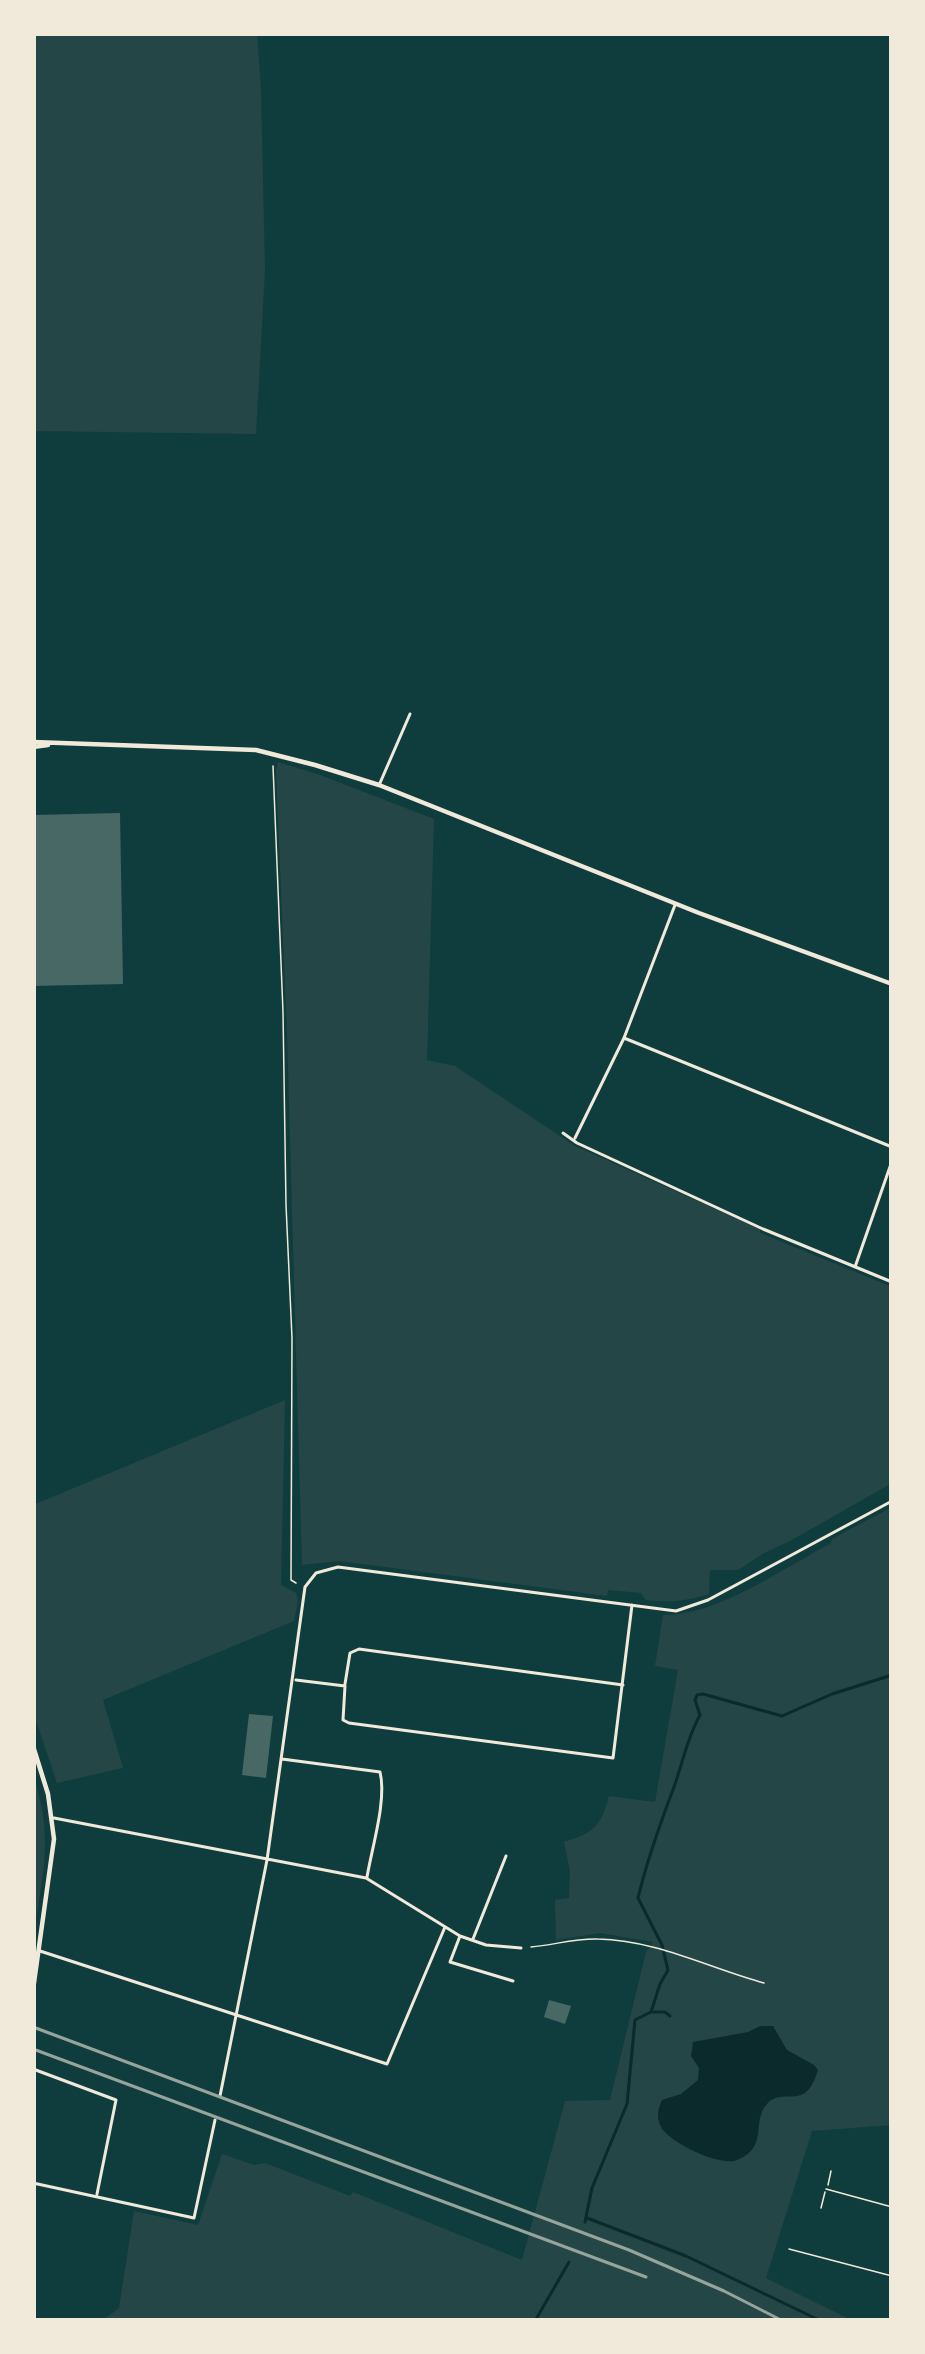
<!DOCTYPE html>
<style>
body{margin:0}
#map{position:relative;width:925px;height:2354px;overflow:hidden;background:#0f3d3e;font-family:"Nunito Sans",sans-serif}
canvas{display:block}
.frame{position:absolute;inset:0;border:36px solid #f1e9da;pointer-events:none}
</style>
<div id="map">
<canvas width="925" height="2354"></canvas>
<div class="frame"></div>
</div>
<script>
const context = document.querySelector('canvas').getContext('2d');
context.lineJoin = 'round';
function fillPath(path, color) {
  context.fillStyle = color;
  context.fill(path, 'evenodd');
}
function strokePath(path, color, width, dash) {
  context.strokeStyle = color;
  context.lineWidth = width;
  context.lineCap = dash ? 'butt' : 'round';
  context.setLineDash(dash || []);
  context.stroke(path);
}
fillPath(new Path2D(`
 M33 33H257L261 90 265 270 256 434 33 431Z
 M278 762 320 775 434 819 427 1060 455 1066 575 1146 760 1229V1233L892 1287V1483L790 1541 764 1553 738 1570H710L709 1594C687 1601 669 1603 646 1600L641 1593 608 1590 607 1596 339 1561 302 1565 287 1034 276 771Z
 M285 1400 281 1585 296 1593 298 1601 294 1621 103 1700 123 1768 57 1783 33 1712V1505Z
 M892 1507V2125L812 2131 766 2278 853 2321H102L119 2308 134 2211 198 2225 222 2154 254 2165 265 2163 350 2196 353 2192 522 2260 565 2101 610 2100 646 1952 653 1942 600 1933 556 1940 555 1900 569 1898 570 1871 564 1842C594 1833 601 1826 609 1796L655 1802 678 1670 655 1666 663 1615C716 1616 783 1569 831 1543L832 1539Z
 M33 1775C54 1835 43 1877 33 1937Z`), '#244646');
fillPath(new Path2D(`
 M760 2026H773L787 2050 814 2065 818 2070C805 2114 784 2085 767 2104 751 2121 769 2148 737 2160 720 2167 670 2143 661 2127 656 2117 658 2109 662 2100L681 2094 698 2080 699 2068 691 2056 693 2042 748 2032Z`), '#0a2a2b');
strokePath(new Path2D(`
 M653 2012H665L670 2016
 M587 2218 686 2256 821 2321
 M585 2222 592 2188 627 2104 635 2020 651 2012 660 1984 668 1970 662 1945 638 1898C647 1860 660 1824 674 1787 683 1762 687 1738 700 1715L695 1700 697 1695 703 1694 782 1716 832 1694 892 1675
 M535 2321 569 2262`), '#0a2a2b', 3);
fillPath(new Path2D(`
 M120 813 123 984 33 986V815Z
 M249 1714 273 1716 266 1778 242 1775Z
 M549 2000 571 2006 565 2024 544 2017Z`), '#486865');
strokePath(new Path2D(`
 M273 766 283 1012 286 1205 292 1338 291 1580 296 1583
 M531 1947C554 1945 576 1938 598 1939 656 1940 709 1968 764 1983`), '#f1e9da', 1.5);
strokePath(new Path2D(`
 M828 2185 831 2171
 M826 2189 892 2207
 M821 2208 825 2192
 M789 2249 892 2276`), '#f1e9da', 1.5);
strokePath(new Path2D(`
 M380 783 410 714
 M624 1038 892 1147
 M563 1133 577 1143 763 1229 892 1282
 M575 1138 624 1038 675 905
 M855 1267 892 1161
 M296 1680 345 1686 343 1720 349 1723 613 1758 632 1605
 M345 1684 350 1653 359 1649 623 1685
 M282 1759 380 1772C387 1800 372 1847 367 1877
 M54 1818 366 1878 460 1936 486 1945 521 1948
 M460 1936 450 1962 513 1981
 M473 1939 506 1856
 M40 1951 387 2064 445 1927
 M33 2069 116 2100 97 2194
 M220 2096 267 1860 305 1587 316 1573 338 1567 676 1611 708 1600 892 1501
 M33 2183 194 2218 215 2120
 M891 2321 892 2312`), '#f1e9da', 3);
strokePath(new Path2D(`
 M33 1746 48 1794 54 1839 33 1990`), '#f1e9da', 4.5);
strokePath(new Path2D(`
 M33 742 256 750 315 765 379 785 699 913 892 984
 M33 747 48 745`), '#f1e9da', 4.5);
strokePath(new Path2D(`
 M33 2027 629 2250 724 2291 783 2321
 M33 2049 646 2277`), '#97a49c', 3);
</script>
